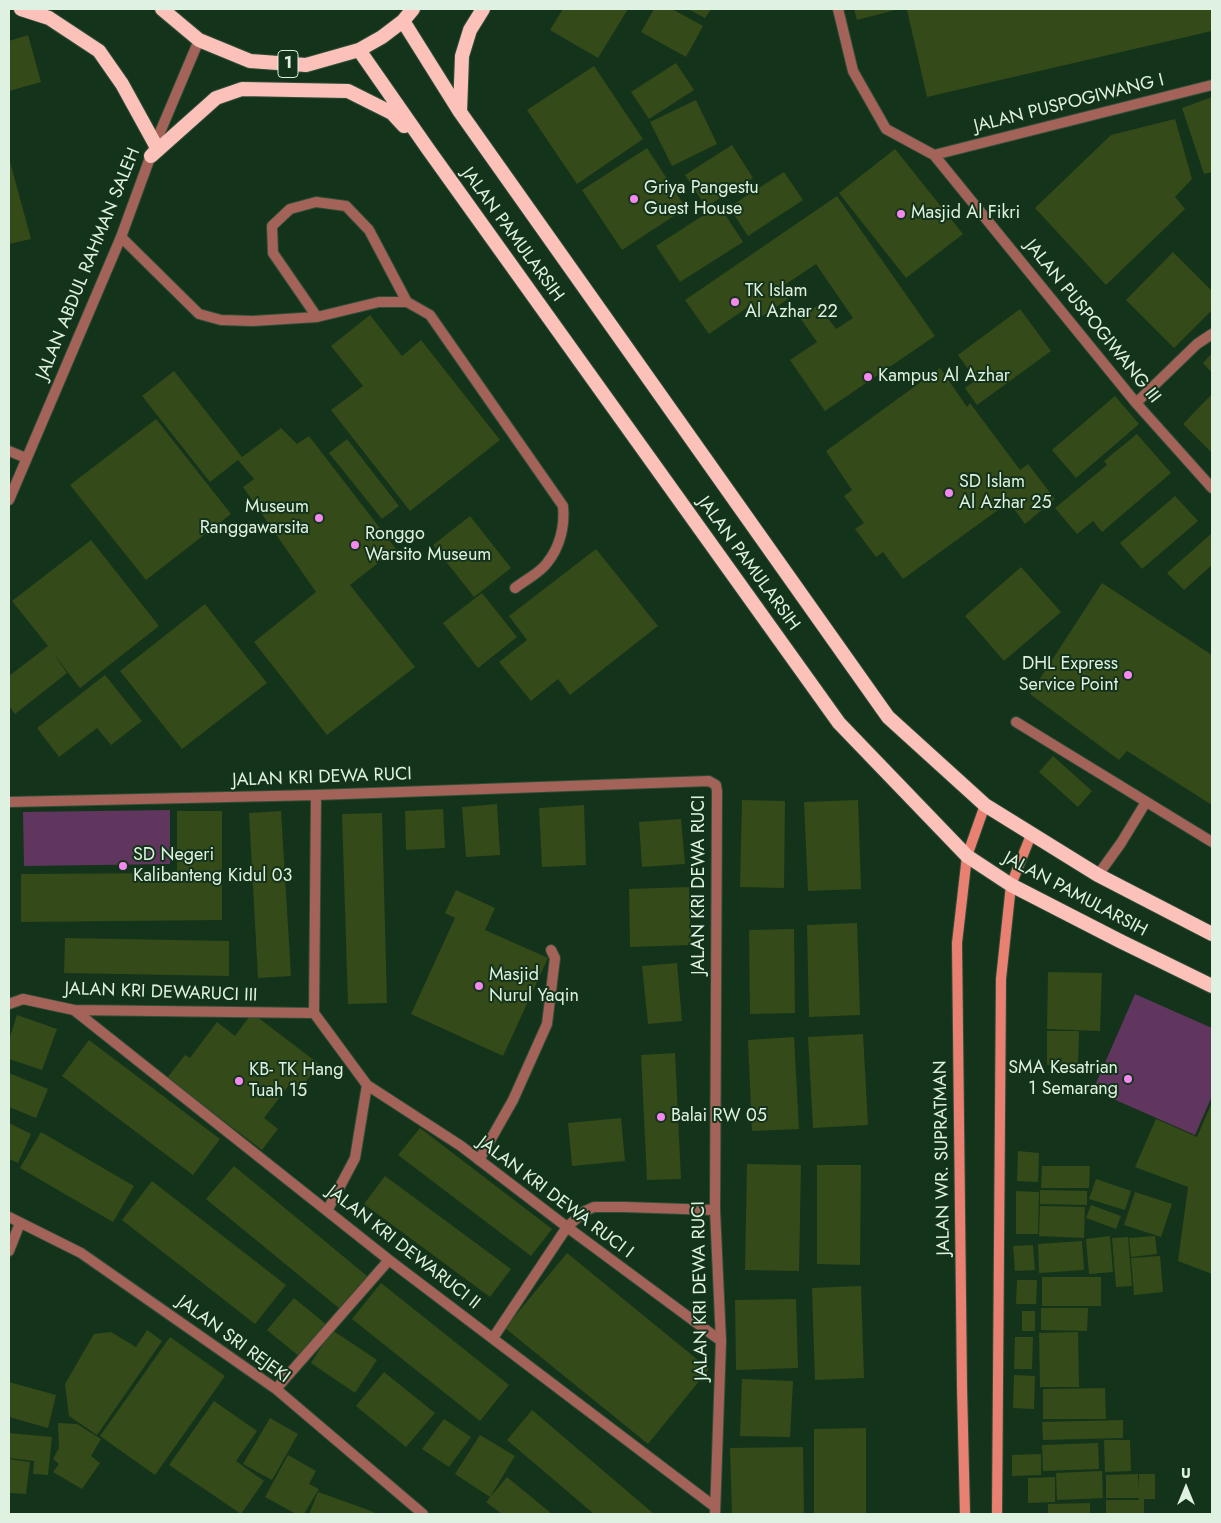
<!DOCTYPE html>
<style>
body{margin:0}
#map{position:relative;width:1221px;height:1523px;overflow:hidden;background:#14331b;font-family:Jost,sans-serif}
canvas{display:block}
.frame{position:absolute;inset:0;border:10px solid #dff1e1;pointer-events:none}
.north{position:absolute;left:1161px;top:1463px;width:50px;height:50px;-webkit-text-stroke:4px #14331b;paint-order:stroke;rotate:0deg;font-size:14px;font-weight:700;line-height:20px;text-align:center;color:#dff1e1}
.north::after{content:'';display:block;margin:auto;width:18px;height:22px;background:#dff1e1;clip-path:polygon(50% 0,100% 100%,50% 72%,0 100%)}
</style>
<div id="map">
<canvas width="1221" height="1523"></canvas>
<div class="frame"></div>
<div class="north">U</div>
</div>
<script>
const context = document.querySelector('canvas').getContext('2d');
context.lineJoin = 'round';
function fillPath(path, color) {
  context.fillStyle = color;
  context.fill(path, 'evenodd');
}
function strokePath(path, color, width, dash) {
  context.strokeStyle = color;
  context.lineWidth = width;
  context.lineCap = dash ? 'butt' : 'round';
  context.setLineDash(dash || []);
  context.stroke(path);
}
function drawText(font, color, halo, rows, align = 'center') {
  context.font = font + ' Jost,sans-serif';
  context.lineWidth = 4;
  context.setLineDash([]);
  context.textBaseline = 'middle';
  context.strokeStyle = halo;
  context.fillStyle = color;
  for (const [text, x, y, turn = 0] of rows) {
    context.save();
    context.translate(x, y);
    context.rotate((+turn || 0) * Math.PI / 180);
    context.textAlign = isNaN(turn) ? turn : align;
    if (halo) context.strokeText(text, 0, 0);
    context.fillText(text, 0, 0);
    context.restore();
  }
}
fillPath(new Path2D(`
 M170 810V864L24 866 23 812Z
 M1135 994 1212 1028V1096L1195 1135 1093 1090Z`), '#60365e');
fillPath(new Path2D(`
 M563 9H628L598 58 550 30Z
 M654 9H672L703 26 686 57 641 32Z
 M688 9H711L705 18Z
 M854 9H899L857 20Z
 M911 9H1212V31L927 97 907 10Z
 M28 35 41 82 9 91V41Z
 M676 63 694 90 649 119 631 92Z
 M594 66 643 139 577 184 527 110Z
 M1212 97V172L1204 174 1182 108Z
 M696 100 717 144 672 166 650 122Z
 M1175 119 1192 179 1175 197 1185 209 1106 285 1035 208 1111 135Z
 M732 145 753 178 706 207 685 175Z
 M647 148 686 208 622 250 582 190Z
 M895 149 963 234 906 278 839 193Z
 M9 158 31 239 9 244Z
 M784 172 803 200 748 236 729 207Z
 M837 196 935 336 825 411 790 360 817 342 800 318 818 305 836 329 853 318 816 264 780 288 788 299 757 320 748 307 709 334 685 300Z
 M719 205 743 242 680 282 656 246Z
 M1173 252 1212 291V310L1174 348 1126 300Z
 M1020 309 1051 351 977 405 965 388 976 380 958 355Z
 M370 315 402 356 421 340 500 440 410 511 331 410 363 386 331 346Z
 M1212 353V373L1203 363Z
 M940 368 967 407 970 403 1020 470 1028 464 1055 499 1025 524 1009 502 903 579 883 552 876 557 855 529 864 523 844 496 852 490 826 451Z
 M174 371 242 457 281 428 297 444 309 436 396 549 350 585 415 667 327 735 254 642 316 592 243 487 254 479 238 460 210 482 142 396Z
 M1212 394V453L1183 424Z
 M1115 396 1139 424 1076 478 1052 450Z
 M156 419 231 514 146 580 70 485Z
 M1137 434 1171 473 1102 532 1093 521 1077 534 1055 508 1107 465 1104 461Z
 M347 439 399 506 382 519 329 453Z
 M1175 496 1198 521 1142 569 1120 543Z
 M470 516 511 568 474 597 433 545Z
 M1212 533V565L1184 590 1167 573Z
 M91 540 159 626 80 688 53 653 67 673 15 714 9 706V676L48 646 12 601Z
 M596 549 658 626 570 695 558 679 531 701 499 662 527 640 509 616Z
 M1021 567 1061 612 1004 661 965 616Z
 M1102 583 1212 655V805L1127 751 1119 760 1030 694Z
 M482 593 517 637 478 668 443 623Z
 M205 604 267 683 182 749 120 671Z
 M105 675 142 721 111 745 97 728 59 757 37 728Z
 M1053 756 1092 791 1078 807 1039 772Z
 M742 800 785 801 784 888 740 887Z
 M858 800 861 889 808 891 804 802Z
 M497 804 500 855 466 857 462 807Z
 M584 805 586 865 542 867 539 808Z
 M443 809 445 848 406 850 405 811Z
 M177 811H222V920L21 922V874L177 873Z
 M281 811 291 976 258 978 249 813Z
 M382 813 387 1003 348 1004 342 814Z
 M681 819 685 864 642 867 639 822Z
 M689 887 691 945 630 947 629 889Z
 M456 890 495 908 485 930 548 958 503 1056 411 1014 455 918 445 913Z
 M857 923 860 1015 809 1017 807 925Z
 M794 929 795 1013 750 1014 749 930Z
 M65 938 229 941V976L64 973Z
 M677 963 682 1021 648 1024 642 966Z
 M1048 972 1102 973 1100 1031 1047 1029Z
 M252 1013 319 1064 299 1091 290 1084 264 1118 278 1129 262 1150 167 1078 185 1055 190 1058 217 1022 235 1036Z
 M17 1015 57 1029 42 1070 9 1059V1040Z
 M1047 1031H1079L1078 1065H1047Z
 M863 1034 868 1125 813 1128 808 1037Z
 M794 1037 799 1129 752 1131 748 1040Z
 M89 1040 220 1139 193 1175 62 1076Z
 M675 1053 681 1179 647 1180 641 1055Z
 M9 1073 48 1089 36 1118 9 1107Z
 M1212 1102V1274L1178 1261 1188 1187 1135 1167 1156 1119 1197 1137Z
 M621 1118 625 1161 572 1166 568 1123Z
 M9 1123 31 1134 18 1163 9 1159Z
 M420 1128 552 1229 531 1256 398 1155Z
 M41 1132 134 1186 113 1222 20 1168Z
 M1018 1151 1039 1153 1038 1182 1017 1181Z
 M747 1164 801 1165 799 1271 745 1270Z
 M817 1165H861L860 1265 817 1264Z
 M234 1166 367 1276 340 1309 206 1199Z
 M1042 1166H1090L1089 1188H1041Z
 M385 1176 511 1269 490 1297 364 1204Z
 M1096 1179 1131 1191 1125 1210 1089 1199Z
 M152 1181 286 1285 255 1324 122 1220Z
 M1040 1190 1087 1191V1205L1040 1204Z
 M1016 1191 1039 1192 1038 1234H1016Z
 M1135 1192 1172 1204 1161 1237 1124 1225Z
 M1091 1205 1121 1216 1116 1229 1086 1218Z
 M1040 1206 1085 1207 1084 1238 1039 1236Z
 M1110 1236 1113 1272 1089 1274 1086 1239Z
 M1155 1236 1157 1254 1131 1257 1129 1238Z
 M1128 1237 1132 1286 1116 1287 1112 1238Z
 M1082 1241 1084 1270 1039 1273 1038 1244Z
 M1033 1245 1035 1270 1015 1271 1013 1246Z
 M567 1253 709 1369 648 1444 505 1328Z
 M1160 1256 1163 1292 1134 1295 1131 1258Z
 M1042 1277H1101V1306H1042Z
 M1017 1280H1037L1036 1304H1016Z
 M381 1283 509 1385 480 1421 352 1319Z
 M861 1286 864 1378 815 1380 812 1288Z
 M294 1298 327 1325 300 1357 267 1330Z
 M796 1299 798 1368 736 1370 735 1300Z
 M1041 1308H1088L1087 1331 1041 1330Z
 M1022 1311H1035V1331H1022Z
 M147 1330 162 1341 97 1435 69 1416 65 1384 94 1334 111 1332 136 1347Z
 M332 1330 377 1360 355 1393 311 1363Z
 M1078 1332 1079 1387H1040L1039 1333Z
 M170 1337 225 1376 155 1475 100 1436Z
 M1015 1337H1033L1032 1369H1014Z
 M384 1372 435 1413 406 1447 356 1406Z
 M1014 1375 1035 1376 1034 1409 1013 1408Z
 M742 1379 793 1381 790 1437 740 1436Z
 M9 1382 56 1395 48 1428 9 1417Z
 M1105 1388 1106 1419H1043V1389Z
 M214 1401 257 1431 236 1461 264 1481 241 1514 169 1465Z
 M532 1410 654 1514H594L507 1440Z
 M270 1418 298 1434 272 1480 243 1464Z
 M444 1419 471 1437 449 1467 422 1449Z
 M1123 1420V1438L1043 1440 1042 1422Z
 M58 1423 77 1424 101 1439 91 1456 100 1463 82 1489 53 1472 59 1464 53 1459 59 1448Z
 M866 1428V1514H814V1429Z
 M9 1433 52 1437 48 1475 33 1474 34 1461 9 1458Z
 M480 1435 515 1456 490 1497 455 1474Z
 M1104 1440H1130L1131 1471 1105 1472Z
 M1098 1443 1099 1469 1043 1471 1042 1445Z
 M803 1447 804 1514H732L730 1448Z
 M1041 1454V1475L1012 1476V1455Z
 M288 1455 316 1471 309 1484 319 1489 304 1514H296L265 1497Z
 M9 1459 30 1462 26 1494 9 1493Z
 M1102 1471 1103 1498 1057 1500 1056 1473Z
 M1138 1474 1139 1490V1474H1155V1499H1144V1514H1106V1500H1139V1498H1106V1475Z
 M507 1477 552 1514H502L486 1502Z
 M1055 1477V1502L1028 1503V1478Z
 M318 1492 363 1508 378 1514H309Z
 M1090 1503V1514H1048V1504Z`), '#344a18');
const service = new Path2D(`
 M121 237 199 314 221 320 253 321 317 317 379 302H407L430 315 563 506C565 526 560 547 547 563 540 573 525 580 515 588
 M317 317 273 253 272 226 290 209 316 202 346 206 369 230 407 302
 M1016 722 1212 842
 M1098 875 1121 843 1146 802
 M479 1160 513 1100 547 1024 555 958 551 950`);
const minor = new Path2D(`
 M838 9 853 71 886 129 934 155 1136 403 1212 488
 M934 155 1212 85
 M1136 403 1197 344 1212 334
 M9 451 26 458
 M316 795 314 1013 367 1085 355 1158 327 1211
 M9 802 316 795 709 781 716 785 717 791 715 1210 721 1341 715 1514
 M9 1004 23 999 74 1010 314 1013
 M74 1010 389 1260 715 1507
 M367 1085 461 1146 567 1227 721 1341
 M9 1217 81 1253 276 1389 423 1514
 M9 1251 20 1223
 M493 1338 567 1227 585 1211 594 1207H624L715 1210
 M276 1389 389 1260`);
const tertiary = new Path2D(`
 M9 500 121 237 155 144 199 40`);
const secondary = new Path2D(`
 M965 1514 962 1387 957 943 967 856 985 805
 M997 1514 1001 979 1011 885 1031 835`);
const trunk = new Path2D(`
 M21 9 49 18 99 51 122 84 155 144
 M162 9 199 40 250 61 306 65 359 50 382 37 403 21 413 9
 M403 21 460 112 888 717 985 805 1098 875 1212 934
 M359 50 428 149 839 723 967 856 1011 885 1120 941 1212 986
 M460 112 462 56 470 30 483 9
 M151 156 216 98 242 89 348 91 392 113 404 126`);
strokePath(service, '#304e37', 12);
strokePath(minor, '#304e37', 12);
strokePath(tertiary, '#304e37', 12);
strokePath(secondary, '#304e37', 12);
strokePath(trunk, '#304e37', 16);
strokePath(service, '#a46359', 10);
strokePath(minor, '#a46359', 10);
strokePath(tertiary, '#a46359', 10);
strokePath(secondary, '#e98172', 10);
strokePath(trunk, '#fcc2ba', 14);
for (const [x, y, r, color] of [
 [634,199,5,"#f589ef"],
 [901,214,5,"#f589ef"],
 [735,302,5,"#f589ef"],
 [868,377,5,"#f589ef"],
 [949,493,5,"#f589ef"],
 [319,518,5,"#f589ef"],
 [355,545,5,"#f589ef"],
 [1128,675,5,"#f589ef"],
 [123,866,5,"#f589ef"],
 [479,986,5,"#f589ef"],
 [1128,1079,5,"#f589ef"],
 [239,1081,5,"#f589ef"],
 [661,1117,5,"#f589ef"]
]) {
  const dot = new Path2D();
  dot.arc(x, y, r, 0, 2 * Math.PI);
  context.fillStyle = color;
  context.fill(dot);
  strokePath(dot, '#14331b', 2);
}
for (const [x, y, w] of [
 [288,64,20]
]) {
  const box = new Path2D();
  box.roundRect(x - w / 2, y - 13.5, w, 27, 4);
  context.fillStyle = '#14331b';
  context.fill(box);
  strokePath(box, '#dff1e1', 1);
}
drawText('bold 16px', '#dff1e1', null, [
 ["1",288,64]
]);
drawText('18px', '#dff1e1', '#14331b', [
 ["JALAN PUSPOGIWANG I",1069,104,-14],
 ["JALAN PAMULARSIH",512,235,54],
 ["JALAN ABDUL RAHMAN SALEH",89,264,-68],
 ["JALAN PUSPOGIWANG III",1092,322,51],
 ["JALAN PAMULARSIH",748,564,54],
 ["JALAN KRI DEWA RUCI",322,778,-2],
 ["JALAN KRI DEWA RUCI",700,885,-90],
 ["JALAN PAMULARSIH",1075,895,28],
 ["JALAN KRI DEWARUCI III",161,993,2],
 ["JALAN WR. SUPRATMAN",943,1158,-91],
 ["JALAN KRI DEWA RUCI I",555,1198,37],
 ["JALAN KRI DEWARUCI II",403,1248,38],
 ["JALAN KRI DEWA RUCI",701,1291,-91],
 ["JALAN SRI REJEKI",233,1340,36]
]);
drawText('18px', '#dff1e1', '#14331b', [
 ["Griya Pangestu",644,189],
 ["Guest House",644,210],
 ["Masjid Al Fikri",911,214],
 ["TK Islam",745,292],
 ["Al Azhar 22",745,313],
 ["Kampus Al Azhar",878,377],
 ["SD Islam",959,483],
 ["Al Azhar 25",959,504],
 ["Museum",309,508,"right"],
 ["Ranggawarsita",309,529,"right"],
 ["Ronggo",365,535],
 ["Warsito Museum",365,556],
 ["DHL Express",1118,665,"right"],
 ["Service Point",1118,686,"right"],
 ["SD Negeri",133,856],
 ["Kalibanteng Kidul 03",133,877],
 ["Masjid",489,976],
 ["Nurul Yaqin",489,997],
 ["SMA Kesatrian",1118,1069,"right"],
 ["1 Semarang",1118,1090,"right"],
 ["KB- TK Hang",249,1071],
 ["Tuah 15",249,1092],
 ["Balai RW 05",671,1117]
], 'left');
</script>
